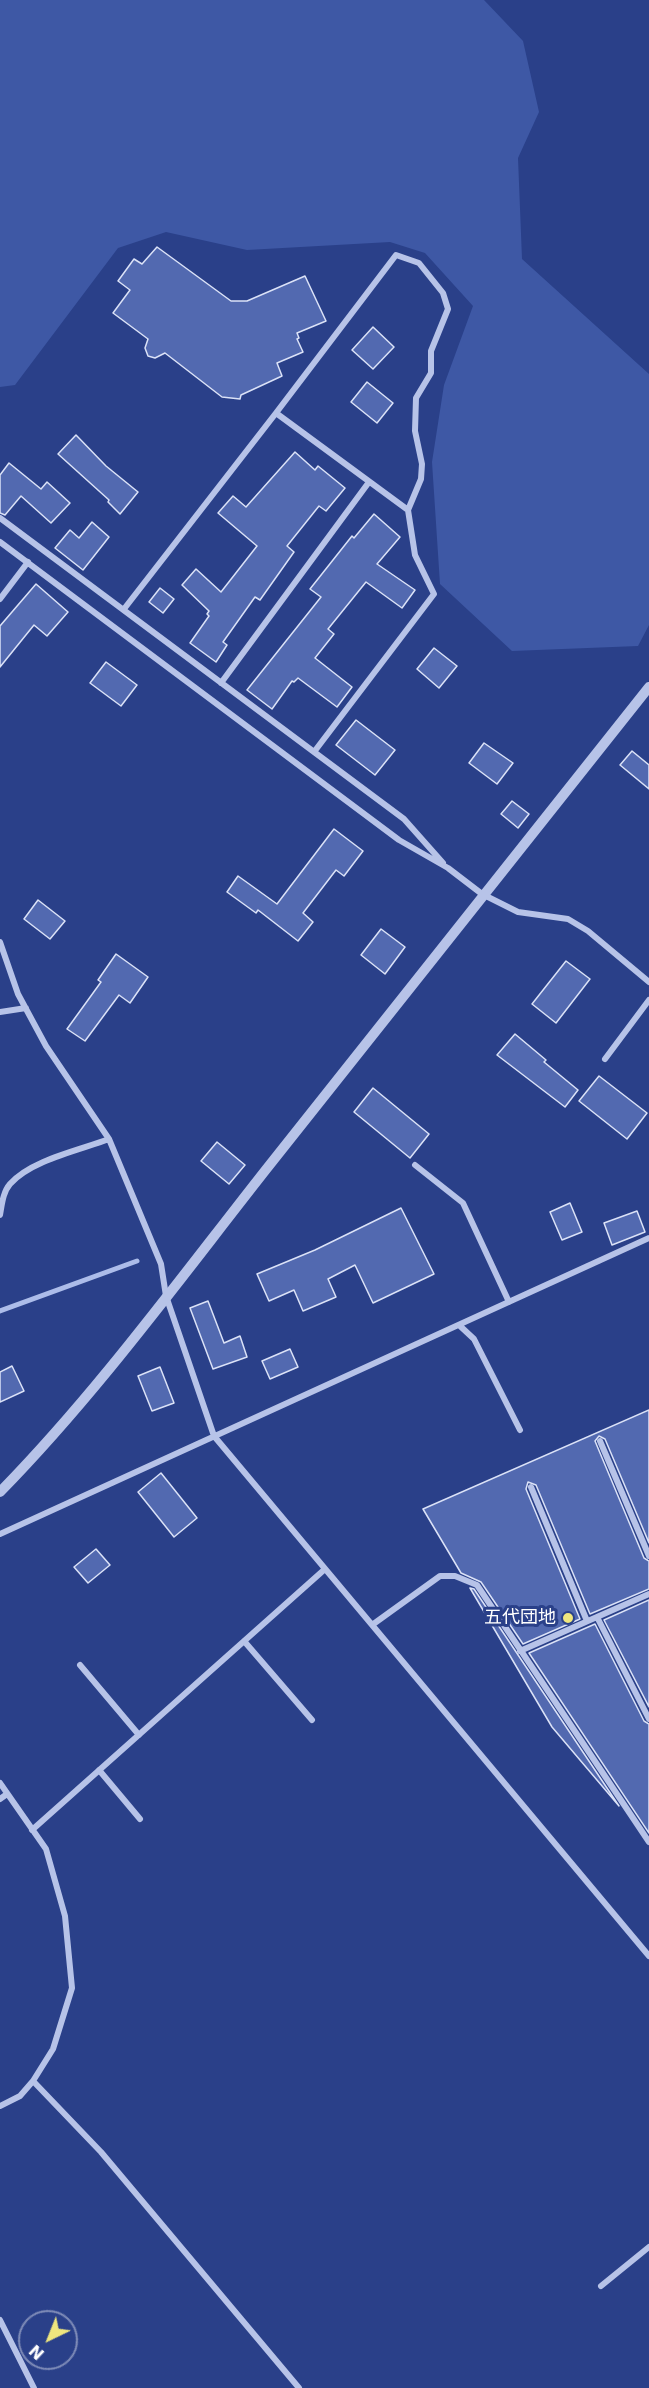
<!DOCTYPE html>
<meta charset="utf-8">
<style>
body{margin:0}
#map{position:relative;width:649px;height:2388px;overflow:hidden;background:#2a4089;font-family:"DejaVu Sans",sans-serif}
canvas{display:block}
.north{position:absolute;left:18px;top:2310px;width:60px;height:60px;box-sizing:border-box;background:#2a4089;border:2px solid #7f8cb8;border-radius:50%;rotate:223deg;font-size:16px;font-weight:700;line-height:24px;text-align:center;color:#fff}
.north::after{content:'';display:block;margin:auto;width:21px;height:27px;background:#efe67e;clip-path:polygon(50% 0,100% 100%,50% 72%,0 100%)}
</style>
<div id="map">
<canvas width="649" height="2388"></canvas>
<div class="north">N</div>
</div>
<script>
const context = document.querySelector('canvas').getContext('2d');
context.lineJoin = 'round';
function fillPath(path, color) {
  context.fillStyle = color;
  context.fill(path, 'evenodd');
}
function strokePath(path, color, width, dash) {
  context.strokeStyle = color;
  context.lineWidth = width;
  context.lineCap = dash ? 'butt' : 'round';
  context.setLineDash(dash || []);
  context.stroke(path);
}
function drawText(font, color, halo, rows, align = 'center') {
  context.font = font + ' "DejaVu Sans","Noto Sans JP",sans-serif';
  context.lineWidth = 6;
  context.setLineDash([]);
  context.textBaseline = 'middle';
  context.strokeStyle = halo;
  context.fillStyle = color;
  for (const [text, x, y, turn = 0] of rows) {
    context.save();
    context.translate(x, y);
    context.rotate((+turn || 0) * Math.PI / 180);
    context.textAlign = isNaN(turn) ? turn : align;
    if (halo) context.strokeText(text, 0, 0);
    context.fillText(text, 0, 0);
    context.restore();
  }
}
fillPath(new Path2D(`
 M0 0H484L523 41 539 112 518 158 522 259 649 374V625L638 646 512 651 440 584 432 462 444 385 473 306 425 253 390 242 247 250 166 232 118 248 15 385 0 387Z`), '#3e58a5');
strokePath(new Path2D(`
 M0 1311 137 1261`), '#acbce9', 5);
const building = new Path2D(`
 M157 247 231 301H247L305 276 326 321 297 333 299 338 297 339 303 352 277 363 282 376 241 395 240 399 222 397 165 353 155 358 148 356 145 348 148 339 113 313 130 290 118 281 134 259 142 264Z
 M373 327 394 347 373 369 352 350Z
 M367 382 393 403 377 423 351 402Z
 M76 435 106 466 138 492 120 514 108 502 109 500 58 454Z
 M295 452 315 470 318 466 345 488 326 511 319 506 287 546 294 552 260 600 255 597 223 642 227 645 216 662 190 643 209 616 207 614 209 611 182 585 196 569 221 592 257 546 218 513 233 496 246 507Z
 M9 463 41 489 47 482 70 503 51 523 21 496 5 515 0 513V475Z
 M374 514 400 537 377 564 415 590 402 608 366 582 328 629 334 634 315 658 352 687 337 707 298 678 294 682 292 681 272 709 247 690 321 597 310 589 352 536 354 538Z
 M92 522 109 537 83 570 55 548 70 530 79 538Z
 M36 584 68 612 47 636 34 625 0 667V626Z
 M160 588 174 599 163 613 149 602Z
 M434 648 457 666 439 688 417 669Z
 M106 662 137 685 121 706 90 683Z
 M356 720 395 750 375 775 336 745Z
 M484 743 513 763 497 784 469 763Z
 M632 751 649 765V789L620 765Z
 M512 801 529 814 518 828 501 814Z
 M334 829 363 851 344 876 336 870 303 913 313 922 298 941 258 910 256 913 227 892 238 876 277 904Z
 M38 900 65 921 50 939 24 919Z
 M381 929 405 947 385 974 361 955Z
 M116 954 148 977 130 1003 119 995 85 1041 67 1029 101 982 98 980Z
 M566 961 590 979 556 1023 532 1004Z
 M515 1034 546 1060 544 1062 578 1090 565 1107 497 1055Z
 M599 1076 647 1113 627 1139 579 1101Z
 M373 1088 429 1134 410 1158 354 1112Z
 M217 1142 245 1165 229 1184 201 1161Z
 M570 1203 582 1232 562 1240 550 1212Z
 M401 1208 434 1274 373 1303 355 1265 328 1279 336 1297 303 1311 294 1290 269 1301 257 1274 315 1250Z
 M637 1211 645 1232 612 1245 604 1223Z
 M208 1301 224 1343 240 1336 247 1357 213 1369 190 1308Z
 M290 1349 298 1367 270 1379 262 1361Z
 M12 1366 24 1391 0 1402V1372Z
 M160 1367 174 1403 152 1411 138 1376Z
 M649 1410V1543L605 1439 599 1436 595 1441 644 1558 649 1561V1589L590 1614 536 1485 528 1482 526 1489 580 1619 523 1644 481 1582 461 1573 423 1509Z
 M161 1473 197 1518 174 1537 138 1492Z
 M96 1549 110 1565 88 1583 74 1567Z
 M470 1588 474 1589 619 1806 552 1727Z
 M649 1600V1707L604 1620Z
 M595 1624 644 1721 649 1724V1833L529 1653Z`);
fillPath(building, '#5269b0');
strokePath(building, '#dbe2f7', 1.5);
strokePath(new Path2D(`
 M276 413 396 255 419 263 443 293 448 309 431 351V373L416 398 415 431 422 464 421 479 408 510
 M0 518 404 819 443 863
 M0 542 399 840 448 868 482 894 518 912 568 919 588 931 649 982
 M0 599 28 562
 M124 609 276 413 408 510 415 555 434 594 314 752
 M221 683 369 482
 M0 942 18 994 46 1046 109 1139 161 1264 166 1296 214 1436 649 1956
 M0 1012 26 1008
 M605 1059 649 1000
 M415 1165 463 1203 509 1302
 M0 1215C2 1204 3 1192 10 1184 31 1160 80 1150 109 1139
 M459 1325 474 1339 520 1430
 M600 1441 649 1556
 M531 1487 587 1621
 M0 1534 649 1238
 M597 1617 649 1719
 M372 1625 440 1576H455L477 1585 649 1842
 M244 1641 312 1720
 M520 1651 649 1594
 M80 1665 139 1735
 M99 1770 140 1819
 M0 1783 46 1849 65 1916 72 1988 53 2049 33 2081 20 2096 0 2106
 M0 1799 7 1794
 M32 1830 325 1569
 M33 2081 101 2152 299 2388
 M601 2286 649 2247
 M0 2320 34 2388`), '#b7c3e8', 6);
strokePath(new Path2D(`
 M0 1492C97 1393 182 1276 268 1167 394 1006 521 846 649 687`), '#b7c3e8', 10);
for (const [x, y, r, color] of [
 [568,1618,6,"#efe67e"]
]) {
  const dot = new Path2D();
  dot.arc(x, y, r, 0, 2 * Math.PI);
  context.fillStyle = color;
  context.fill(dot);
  strokePath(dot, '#2a4089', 2);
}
drawText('18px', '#fff', '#2a4089', [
 ["五代団地",556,1618]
], 'right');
</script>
